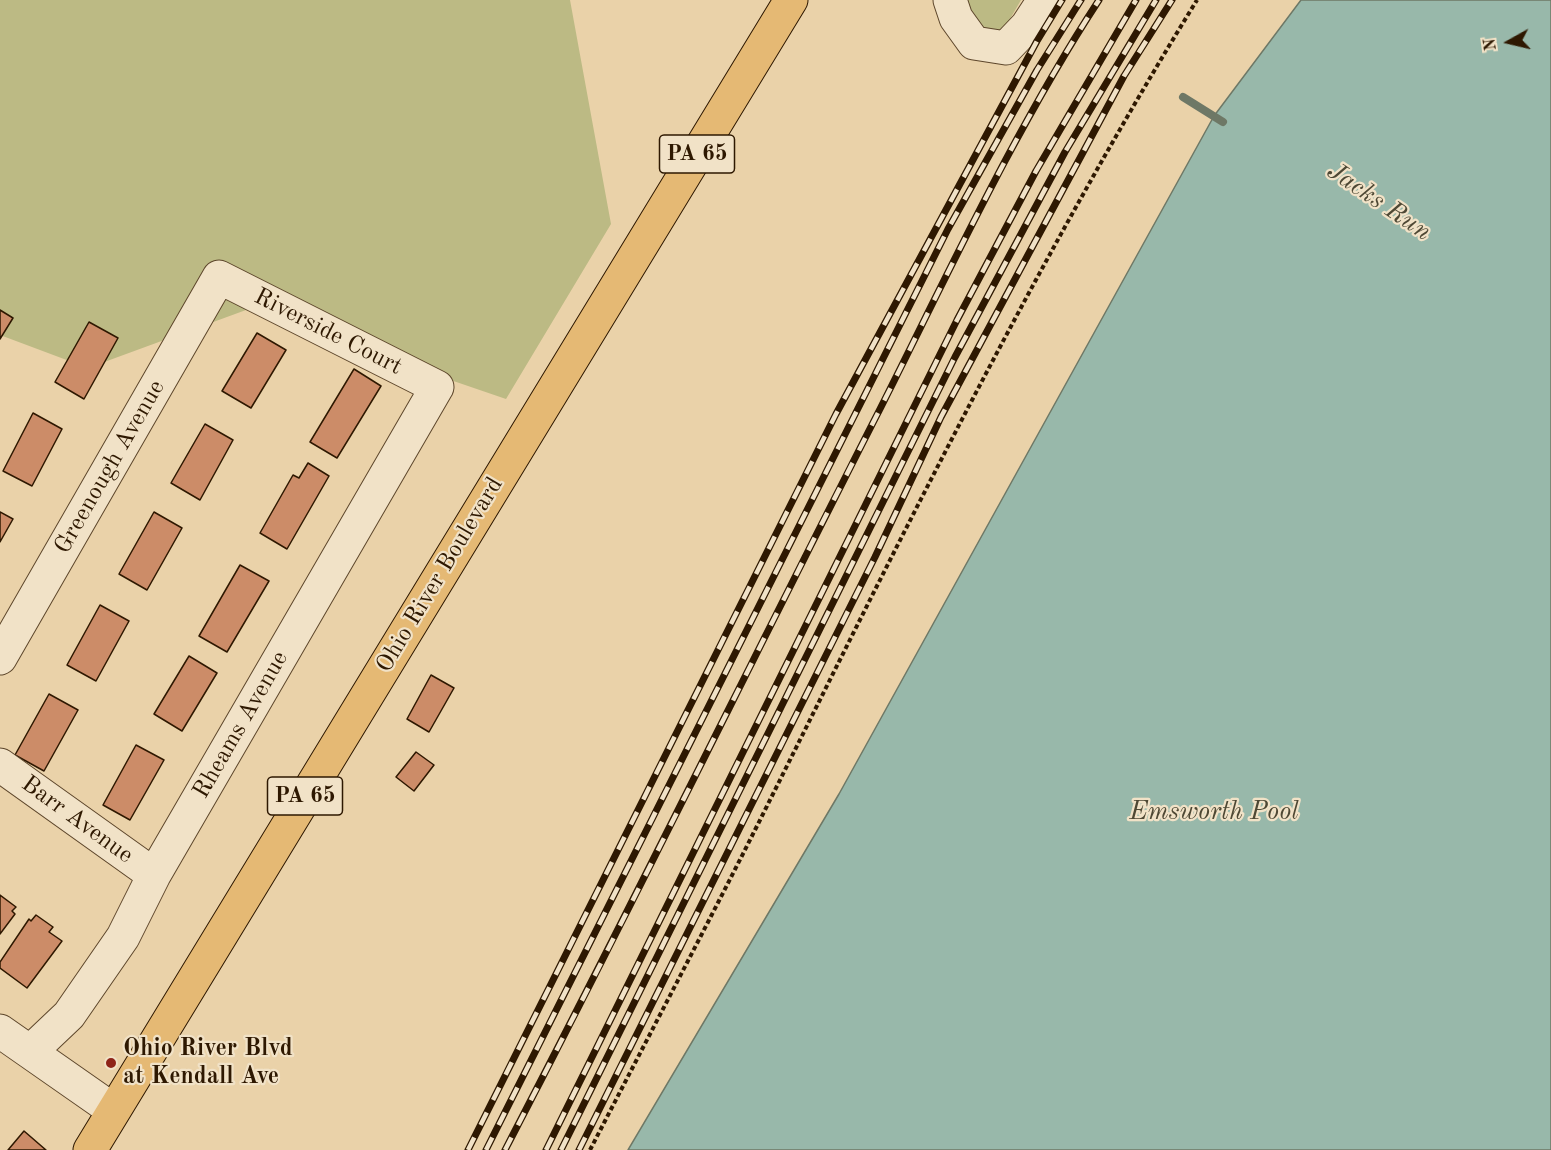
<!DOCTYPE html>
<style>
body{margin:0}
#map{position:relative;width:1551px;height:1150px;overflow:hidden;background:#ead2a9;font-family:"Old Standard TT",serif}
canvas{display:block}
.north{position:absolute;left:1479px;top:12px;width:60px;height:60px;-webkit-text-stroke:4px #f1e2c7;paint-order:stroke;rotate:262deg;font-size:16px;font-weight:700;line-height:24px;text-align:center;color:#2e1801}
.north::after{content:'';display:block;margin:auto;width:21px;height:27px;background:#2e1801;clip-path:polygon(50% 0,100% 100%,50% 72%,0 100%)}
</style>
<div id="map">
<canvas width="1551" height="1150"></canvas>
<div class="north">N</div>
</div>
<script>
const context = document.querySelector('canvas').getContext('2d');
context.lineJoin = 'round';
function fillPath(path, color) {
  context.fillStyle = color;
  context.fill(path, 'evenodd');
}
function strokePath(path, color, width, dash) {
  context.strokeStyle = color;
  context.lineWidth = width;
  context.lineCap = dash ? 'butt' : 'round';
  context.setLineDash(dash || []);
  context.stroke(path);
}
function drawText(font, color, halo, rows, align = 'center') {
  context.font = font + ' "Old Standard TT",serif';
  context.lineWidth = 4.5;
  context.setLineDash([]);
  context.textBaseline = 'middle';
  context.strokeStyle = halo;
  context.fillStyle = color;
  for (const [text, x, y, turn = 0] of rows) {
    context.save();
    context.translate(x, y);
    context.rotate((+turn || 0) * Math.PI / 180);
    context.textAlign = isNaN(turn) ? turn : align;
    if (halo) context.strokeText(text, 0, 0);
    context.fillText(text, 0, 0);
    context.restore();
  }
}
fillPath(new Path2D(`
 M0 0H570L611 224 506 399 246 310 88 368 0 335Z
 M965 0H1021L1003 31 982 29Z`), '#bcba84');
const water = new Path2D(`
 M1301 0H1551V1150H628L839 794 1214 116Z`);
fillPath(water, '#98b8aa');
strokePath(water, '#6e7866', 1.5);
strokePath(new Path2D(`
 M1183 97 1223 122`), '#6e7866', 8);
const building = new Path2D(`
 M0 310 13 318 0 339Z
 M89 322 118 338 84 399 55 382Z
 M257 333 286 350 251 408 222 391Z
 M354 369 381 386 337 458 310 442Z
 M33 413 62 429 32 486 3 471Z
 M205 424 233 440 200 500 171 483Z
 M308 463 329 476 287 549 260 533 293 475 299 478Z
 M0 512 13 519 0 542Z
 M154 512 182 528 147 590 119 574Z
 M240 565 269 581 227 652 199 636Z
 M100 605 129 621 96 681 67 665Z
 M189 656 217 673 182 731 154 714Z
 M431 675 454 688 429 732 407 719Z
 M49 694 78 710 44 771 15 755Z
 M136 745 164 760 130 820 103 805Z
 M416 752 434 765 414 791 396 777Z
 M0 895 16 907 12 911 15 914 0 934Z
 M36 915 53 927 49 932 62 941 27 988 0 968V962L29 919 31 921Z
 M24 1131 46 1150H8Z`);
fillPath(building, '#cc8c68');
strokePath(building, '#2e1801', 1.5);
const minor = new Path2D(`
 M950 0 956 18 974 43 1006 48 1027 26 1044 0
 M0 658 219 277 437 387 154 875 123 937 69 1015 30 1052
 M0 765 154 875
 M0 1031 113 1110`);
const highway = new Path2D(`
 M90 1150 791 0`);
strokePath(minor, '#5d462b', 35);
strokePath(highway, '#2e1801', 35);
strokePath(new Path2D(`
 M590 1150C645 1043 701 937 755 830 895 550 1032 268 1197 0`), '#2e1801', 4, [4.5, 3]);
strokePath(minor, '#f1e2c7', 33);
strokePath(highway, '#e5b974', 33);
const rail = new Path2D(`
 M468 1150 836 414 1037 41 1062 0
 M486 1150 948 229 1037 70 1081 0
 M505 1150C633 904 755 654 881 407 949 272 1016 127 1099 0
 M546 1150 957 320 1036 171 1136 0
 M561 1150 955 357 1065 152 1156 0
 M579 1150 875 557 941 417 1124 76 1172 0`);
strokePath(rail, '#2e1801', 7);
strokePath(rail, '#f1e2c7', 4.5, [14]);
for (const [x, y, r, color] of [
 [111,1063,6,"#8f2418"]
]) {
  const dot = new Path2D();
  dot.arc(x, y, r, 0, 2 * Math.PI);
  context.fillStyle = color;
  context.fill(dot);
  strokePath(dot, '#f1e2c7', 2);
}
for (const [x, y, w] of [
 [697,154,75],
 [305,796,75]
]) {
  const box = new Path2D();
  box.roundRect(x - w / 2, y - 19, w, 38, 4.5);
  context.fillStyle = '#f1e2c7';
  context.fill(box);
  strokePath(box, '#2e1801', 1.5);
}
drawText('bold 22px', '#2e1801', null, [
 ["PA 65",697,154],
 ["PA 65",305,796]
]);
drawText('24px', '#2e1801', '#f1e2c7', [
 ["Riverside Court",328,332,27],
 ["Greenough Avenue",110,467,-60],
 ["Ohio River Boulevard",440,575,-59],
 ["Rheams Avenue",241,725,-60],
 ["Barr Avenue",77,820,36]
]);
drawText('bold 24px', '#2e1801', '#f1e2c7', [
 ["Ohio River Blvd",123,1049],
 ["at Kendall Ave",123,1077]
], 'left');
drawText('italic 26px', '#4e4834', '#f1e2c7', [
 ["Jacks Run",1379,202,34],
 ["Emsworth Pool",1214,812]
]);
</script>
